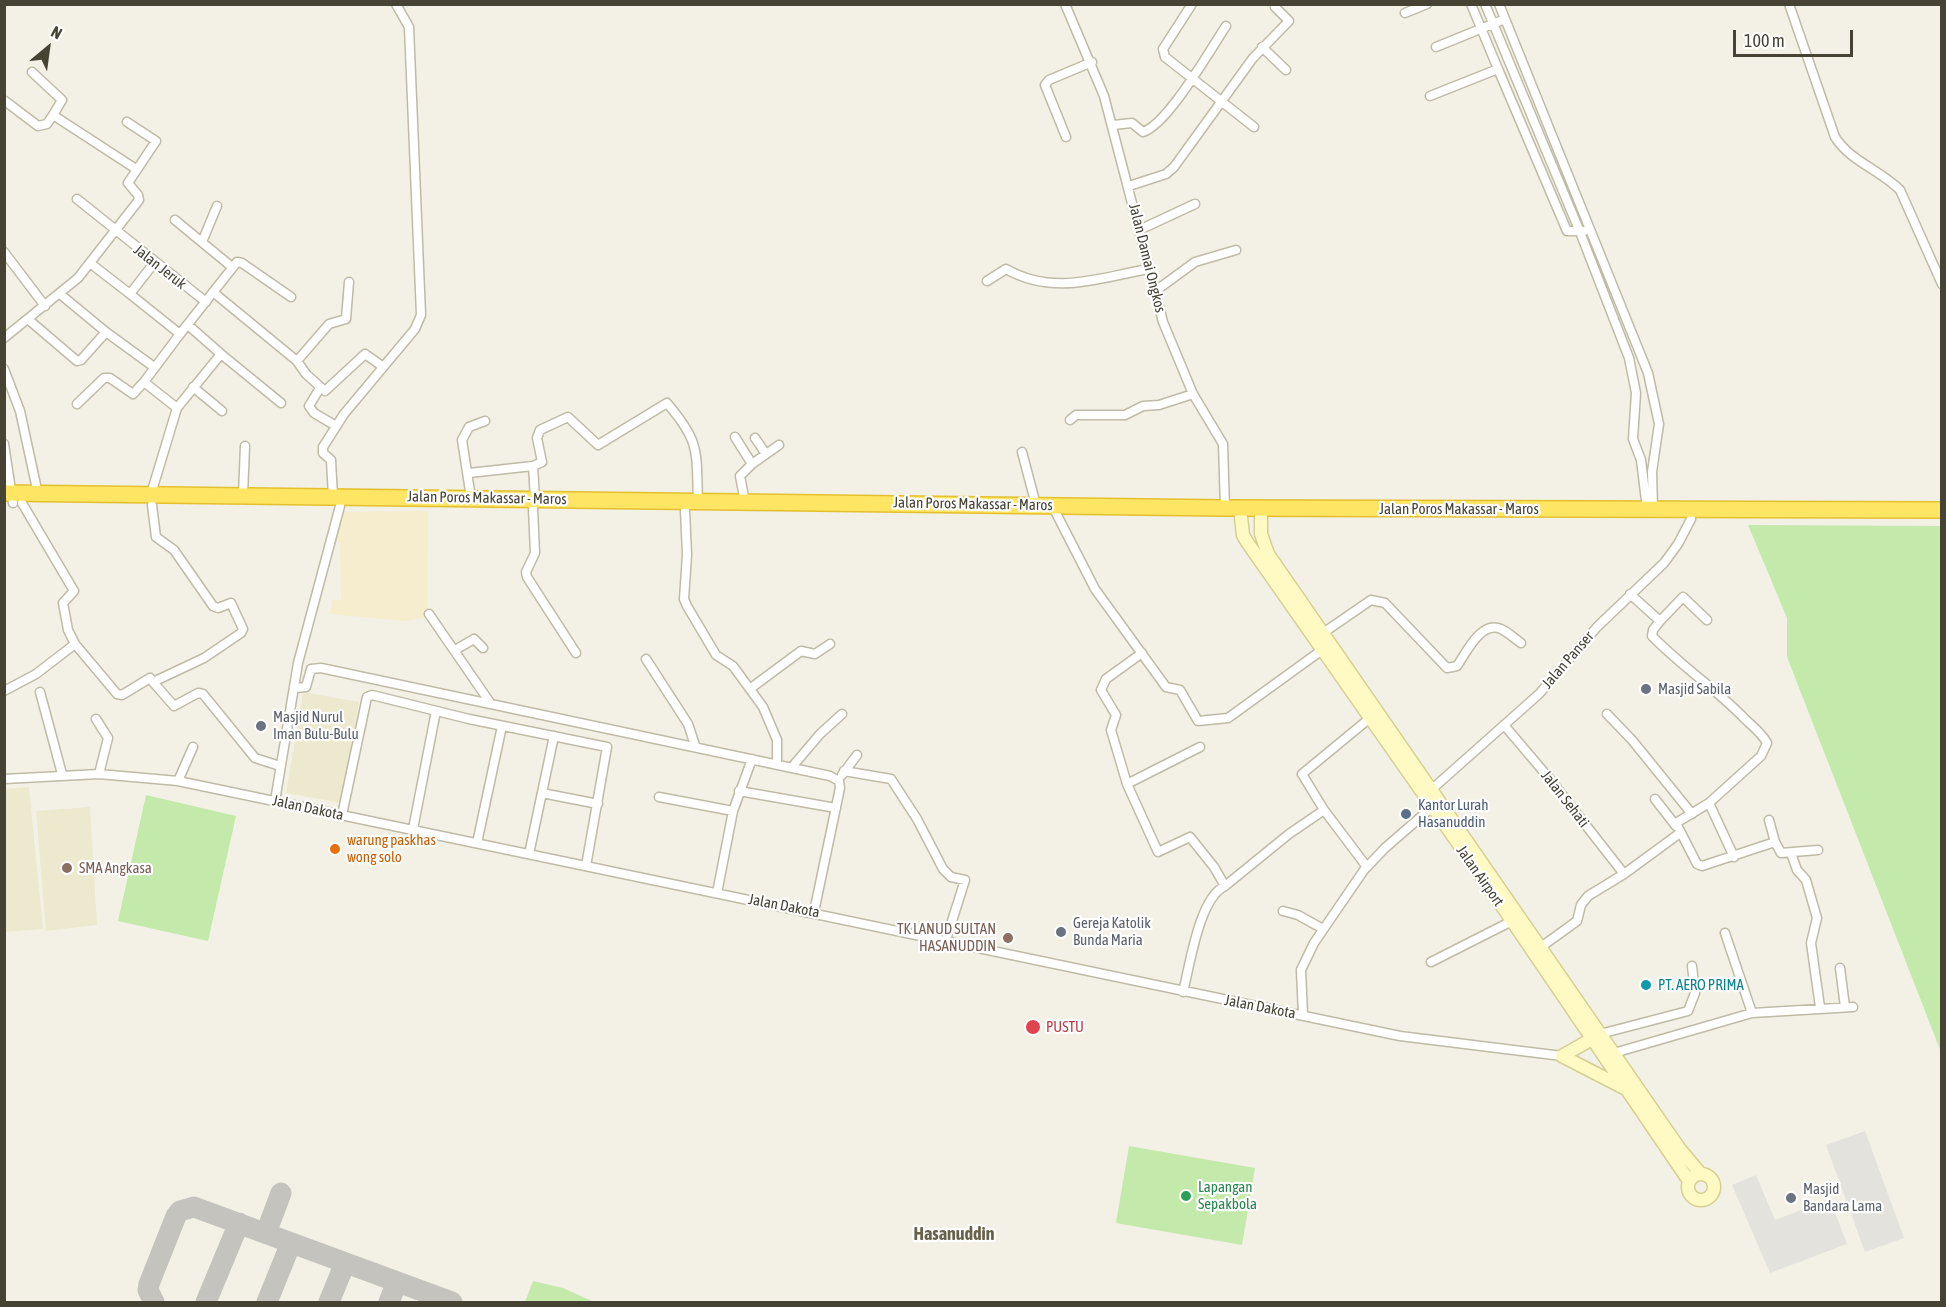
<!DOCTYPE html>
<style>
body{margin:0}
#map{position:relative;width:1946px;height:1307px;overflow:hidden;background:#f3f1e5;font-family:"Asap Condensed",sans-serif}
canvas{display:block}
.frame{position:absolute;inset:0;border:6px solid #464234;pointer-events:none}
.north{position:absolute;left:18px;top:18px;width:60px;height:60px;-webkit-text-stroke:4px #fff;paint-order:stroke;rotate:29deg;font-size:16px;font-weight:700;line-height:24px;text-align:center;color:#464234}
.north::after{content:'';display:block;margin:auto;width:21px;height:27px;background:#464234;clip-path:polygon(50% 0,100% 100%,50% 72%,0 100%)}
.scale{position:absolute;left:1733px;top:30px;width:120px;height:27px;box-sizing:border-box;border:3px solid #464234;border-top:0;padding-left:8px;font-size:18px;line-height:21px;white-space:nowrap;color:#464234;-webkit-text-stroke:4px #fff;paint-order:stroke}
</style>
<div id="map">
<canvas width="1946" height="1307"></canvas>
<div class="frame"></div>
<div class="north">N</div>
<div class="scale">100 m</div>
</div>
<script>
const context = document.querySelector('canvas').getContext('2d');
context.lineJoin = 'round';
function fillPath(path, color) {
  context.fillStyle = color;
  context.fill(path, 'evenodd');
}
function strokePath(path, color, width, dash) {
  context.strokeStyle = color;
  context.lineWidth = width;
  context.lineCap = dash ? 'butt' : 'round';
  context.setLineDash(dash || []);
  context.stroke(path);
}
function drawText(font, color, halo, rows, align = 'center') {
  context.font = font + ' "Asap Condensed",sans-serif';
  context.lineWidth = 4.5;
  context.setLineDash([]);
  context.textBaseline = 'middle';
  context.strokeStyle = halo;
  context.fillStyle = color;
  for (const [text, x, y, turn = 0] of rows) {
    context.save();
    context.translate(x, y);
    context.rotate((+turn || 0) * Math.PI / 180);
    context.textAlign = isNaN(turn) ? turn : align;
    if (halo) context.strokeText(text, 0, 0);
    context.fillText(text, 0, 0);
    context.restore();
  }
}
fillPath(new Path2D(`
 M428 511 427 617 407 621 330 614 332 600H341L340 542 335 541 341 512Z`), '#f6ecce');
fillPath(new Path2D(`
 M303 692 359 702 342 803 286 793Z
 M29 787 43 929 5 932V789Z
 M90 807 97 925 46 931 36 811Z`), '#ede9ce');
fillPath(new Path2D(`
 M1748 525 1941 526V1052L1787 657V618Z
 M146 795 236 816 208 941 118 921Z
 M1129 1146 1255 1168 1242 1245 1116 1223Z
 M533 1281 563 1288 594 1302H525Z`), '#c3eaab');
fillPath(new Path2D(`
 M1865 1131 1904 1238 1865 1252 1826 1145Z
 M1756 1175 1775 1220 1830 1199 1847 1244 1770 1273 1732 1185Z`), '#e4e2dd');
strokePath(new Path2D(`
 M266 1233 281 1193
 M154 1302 148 1290 149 1284 176 1216 180 1211 194 1207 452 1302
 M206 1302 239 1223
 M267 1302 291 1243
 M329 1302 345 1263
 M389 1302 397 1282`), '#c4c3bd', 21);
const street = new Path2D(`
 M1065 4 1104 96 1163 322 1193 394 1223 444 1225 508
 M1192 4 1163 49 1165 57 1254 127
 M1485 4 1580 232 1629 358 1636 393 1633 439 1641 460 1647 509
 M1499 4 1648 373 1659 424 1652 472 1653 509
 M1789 4 1835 137C1850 161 1880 170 1900 190L1942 284
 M1405 13 1427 4
 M1262 47 1286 70
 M1436 47 1505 19
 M1498 69 1567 231H1584
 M32 72 62 100 53 115
 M1430 96 1498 69 1471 4
 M5 101 38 126 47 124 53 115 136 169
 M1113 125 1132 123 1143 132C1168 124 1210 50 1226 26
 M1066 137 1045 85 1049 80 1092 62
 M1129 186 1166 174 1174 167 1253 58 1289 21 1275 7
 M77 199 206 302
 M175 220 232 267
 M1139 230 1195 204
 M202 242 217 206
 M4 252 45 306
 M90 263 130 294
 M987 281 1006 269C1054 296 1098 278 1148 269
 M213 292 297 361 306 374 325 391 365 354 382 366
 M1154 292 1195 262 1236 250
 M60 294 106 332
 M29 320 77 361 81 360 106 332 154 367
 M180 334 237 262 242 263 291 297
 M4 338 78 278 139 200 138 195 128 183 156 141 127 122
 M221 354 281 403
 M297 361 329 324 346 319 349 282
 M4 369 20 411 38 494
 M193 387 222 411
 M320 388 309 406 314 413 336 426
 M77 404 104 378H110L133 394 144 382
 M177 408 221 354 188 325
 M1070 420 1076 415H1125L1143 406 1159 405 1193 394
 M735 437 752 464 740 476 745 502
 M755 438 766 454
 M4 444 13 503
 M1022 452 1036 505
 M752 464 779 445
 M469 473 533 466
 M151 494 177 408 144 382 180 334 130 294 154 263
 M243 495 245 446
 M333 497 331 460 323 453V447L344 414 415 329 421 315 409 27 396 4
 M471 498 462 440 469 427 485 421
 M535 499 533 466 542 462 537 438 540 430 568 417 598 445 667 403C701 443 696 451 698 501
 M22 503 74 591 63 603 68 630 75 644 117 694 122 695 150 678 153 682 204 658 241 633 243 629 231 603 218 608 213 606 174 550 156 537 152 505
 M533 508 535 553 526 572 527 577 576 653
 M685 510 687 555 684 599 687 606 716 655 733 666 763 707 777 740V764
 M1056 513 1095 589 1166 687 1180 690 1198 721 1228 718 1322 650
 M1630 594 1660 621 1653 630 1652 636C1681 666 1715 688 1744 718 1752 726 1762 733 1767 743L1761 756 1709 803 1676 823 1697 864 1702 866 1775 842 1781 853 1818 850
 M429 614 491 704
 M1660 621 1683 597 1707 620
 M1323 633 1371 600 1385 603 1447 668 1457 666C1466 653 1481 620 1501 629 1508 632 1515 639 1521 643
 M455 650 474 639 483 648
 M646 659 688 724 695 745
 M153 682 174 706 198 693 203 694 255 758 280 766
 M295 688 306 687 311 669 321 668 830 776 839 781 840 788 814 912
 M751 688 801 651 815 654 830 644
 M4 691 36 674 75 644
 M40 692 62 774
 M1607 714 1632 740 1692 814
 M96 719 108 738 99 774
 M1504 725 1549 778 1624 874
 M792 767 820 734 842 714
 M844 771 891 779 917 819 943 869 951 877 965 880 946 940
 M842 775 857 755
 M4 779 99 774 178 781 1400 1036 1562 1056
 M178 781 193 747
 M1127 784 1111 730 1116 715 1101 690 1106 679 1142 653
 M1431 790 1539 694 1597 627 1664 563 1678 544 1691 519
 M739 791 836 808
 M542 793 598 804
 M659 797 733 811
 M1655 799 1676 826
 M275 801 298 663 340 506
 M1709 803 1734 857
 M1324 810 1367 867
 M342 815 367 697 372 695 469 719 607 747 586 866
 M1769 820 1775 842
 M413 829 436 711
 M477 843 502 726
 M1791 853 1797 870 1806 880 1817 918 1811 943 1820 1007
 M529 854 554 736
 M1225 886 1289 834 1324 810 1302 774 1370 718
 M717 893 733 811 752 759
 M1283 911 1298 915 1323 929
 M1725 933 1752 1013
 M1541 947 1577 921 1581 905 1588 896 1624 874 1680 833
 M1431 962 1512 921
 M1840 968 1845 1007
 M1183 992C1190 965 1199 898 1225 886L1214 867 1190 837 1158 852 1127 784 1200 747
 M1303 1015 1301 970 1314 943 1364 870 1385 848 1431 808
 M1600 1034 1688 1011 1695 993 1692 966
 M1614 1053 1752 1013 1853 1007`);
const secondary = new Path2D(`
 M1240 508 1243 535 1247 542 1502 906 1689 1181
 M1261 508V534L1268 554 1679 1148 1700 1173
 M1599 1035 1562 1056 1626 1089
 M1688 1187a13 13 0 1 1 26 0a13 13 0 1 1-26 0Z`);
const highway = new Path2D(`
 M4 493 1225 508 1942 510`);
strokePath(street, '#bfbba7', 11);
strokePath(secondary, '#d6cf92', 15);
strokePath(highway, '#e4bf2e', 18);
strokePath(street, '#fff', 8);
strokePath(secondary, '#fffac3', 12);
strokePath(highway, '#ffe564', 15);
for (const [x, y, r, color] of [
 [1646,689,6,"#6b7280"],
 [261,726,6,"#6b7280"],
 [1406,814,6,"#5c6f8a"],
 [335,849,6,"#e8710a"],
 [67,868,6,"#8d6e63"],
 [1061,932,6,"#6b7280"],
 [1008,938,6,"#8d6e63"],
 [1646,985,6,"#0f9aa8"],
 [1033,1027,8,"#e0444e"],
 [1186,1196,6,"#2e9e5b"],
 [1791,1198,6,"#6b7280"]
]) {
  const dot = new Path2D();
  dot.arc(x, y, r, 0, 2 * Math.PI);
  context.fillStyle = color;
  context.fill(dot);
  strokePath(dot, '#fff', 2);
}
drawText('15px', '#464234', '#fff', [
 ["Jalan Damai Ongkos",1147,258,76],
 ["Jalan Jeruk",160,267,38],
 ["Jalan Poros Makassar - Maros",487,498,1],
 ["Jalan Poros Makassar - Maros",973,504,1],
 ["Jalan Poros Makassar - Maros",1459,509],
 ["Jalan Panser",1568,660,-49],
 ["Jalan Sehati",1565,799,52],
 ["Jalan Dakota",308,808,12],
 ["Jalan Airport",1480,876,55],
 ["Jalan Dakota",784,906,11],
 ["Jalan Dakota",1260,1007,11]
]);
drawText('15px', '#5b616d', '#fff', [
 ["Masjid Sabila",1658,689],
 ["Masjid Nurul",273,717],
 ["Iman Bulu-Bulu",273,734],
 ["Gereja Katolik",1073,923],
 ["Bunda Maria",1073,940],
 ["Masjid",1803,1189],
 ["Bandara Lama",1803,1206]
], 'left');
drawText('15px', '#4e5e75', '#fff', [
 ["Kantor Lurah",1418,805],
 ["Hasanuddin",1418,822]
], 'left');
drawText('15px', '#c56008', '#fff', [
 ["warung paskhas",347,840],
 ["wong solo",347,857]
], 'left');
drawText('15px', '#785e54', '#fff', [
 ["SMA Angkasa",79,868],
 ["TK LANUD SULTAN",996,929,"right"],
 ["HASANUDDIN",996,946,"right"]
], 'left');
drawText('15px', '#0d838f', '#fff', [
 ["PT. AERO PRIMA",1658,985]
], 'left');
drawText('15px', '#be3a42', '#fff', [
 ["PUSTU",1046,1027]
], 'left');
drawText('15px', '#27864d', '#fff', [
 ["Lapangan",1198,1187],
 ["Sepakbola",1198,1204]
], 'left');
drawText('bold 18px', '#69624b', '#fff', [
 ["Hasanuddin",954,1234]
]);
</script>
